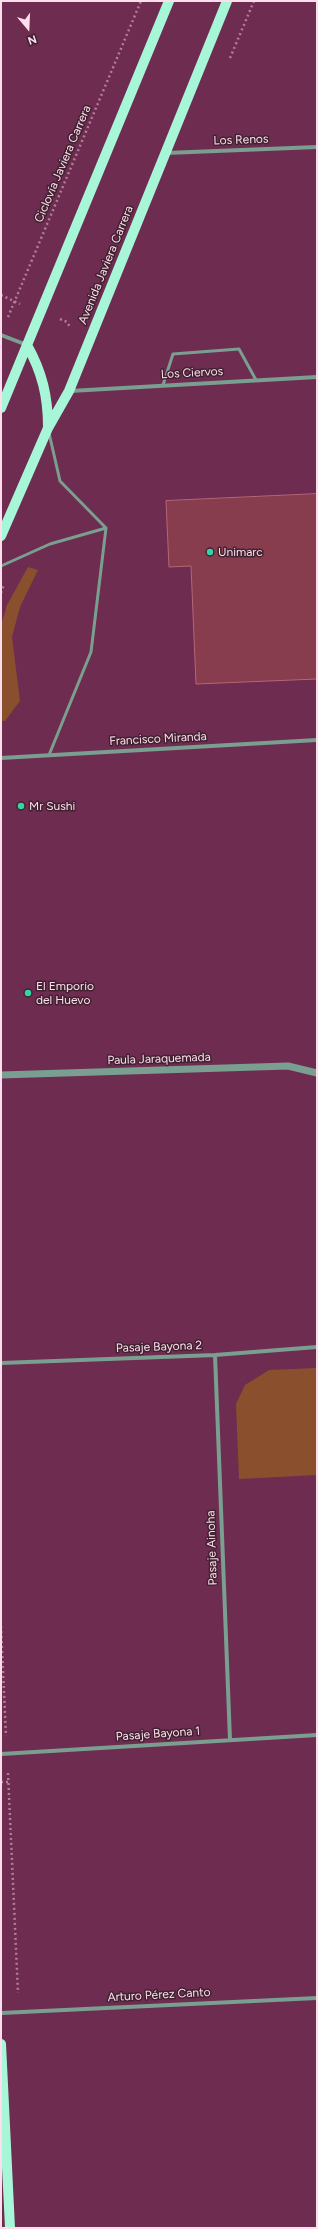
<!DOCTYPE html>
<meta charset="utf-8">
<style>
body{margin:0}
#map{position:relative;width:318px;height:2229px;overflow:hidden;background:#6d2c50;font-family:Figtree,sans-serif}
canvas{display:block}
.frame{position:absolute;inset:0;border:2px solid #feddec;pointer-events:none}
.north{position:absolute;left:8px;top:8px;width:40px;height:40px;-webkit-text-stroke:3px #402231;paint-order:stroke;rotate:161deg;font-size:11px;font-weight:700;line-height:16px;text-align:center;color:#feddec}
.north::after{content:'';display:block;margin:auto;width:14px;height:18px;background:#feddec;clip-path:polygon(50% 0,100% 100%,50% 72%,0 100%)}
</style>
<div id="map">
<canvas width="318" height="2229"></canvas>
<div class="frame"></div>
<div class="north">N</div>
</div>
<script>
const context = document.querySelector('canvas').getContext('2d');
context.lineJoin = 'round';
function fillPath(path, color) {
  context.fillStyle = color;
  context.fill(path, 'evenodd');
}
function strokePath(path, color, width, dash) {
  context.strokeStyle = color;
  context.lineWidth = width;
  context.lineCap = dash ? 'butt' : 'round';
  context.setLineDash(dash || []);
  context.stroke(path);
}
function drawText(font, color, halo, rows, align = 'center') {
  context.font = font + ' Figtree,sans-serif';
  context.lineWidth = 3;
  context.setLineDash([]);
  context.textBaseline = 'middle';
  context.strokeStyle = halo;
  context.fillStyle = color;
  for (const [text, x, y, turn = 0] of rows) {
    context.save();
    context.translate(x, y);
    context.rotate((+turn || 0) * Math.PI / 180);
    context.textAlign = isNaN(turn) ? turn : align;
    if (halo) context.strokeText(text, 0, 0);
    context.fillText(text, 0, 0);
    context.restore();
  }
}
fillPath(new Path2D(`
 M28 567 38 570 20 607 12 637 20 701 5 721H1V625L7 605Z
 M317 1368V1475L239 1479 236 1404 245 1385 269 1370Z`), '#8a4f2d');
const building = new Path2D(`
 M317 494V679L196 684 191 566 169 567 166 501Z`);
fillPath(building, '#873d4d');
strokePath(building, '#b66675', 1);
strokePath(new Path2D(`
 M230 58 254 1
 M1 295 20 304
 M8 317 141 1
 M60 319 67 322 70 327
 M1 593 4 584
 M1 1626 6 1736
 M8 1773 18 1993
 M1 1782H8`), '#b17e99', 2.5, [2, 3]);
strokePath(new Path2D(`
 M163 385 173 354 239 349 256 380
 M1 566 50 544 106 528 60 481 49 433
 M49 755 91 652 106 528`), '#7a9f90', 3);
strokePath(new Path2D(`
 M166 153 317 147
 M1 335 27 345
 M70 391 317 377
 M1 758 317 740
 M215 1355 230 1740
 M1 1363 215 1355 317 1347
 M1 1754 317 1735
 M1 2013 317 1998`), '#7a9f90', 4);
strokePath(new Path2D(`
 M1 1075 288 1066 317 1073`), '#7a9f90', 7);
strokePath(new Path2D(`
 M27 345C42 372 48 396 48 427
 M1 408 169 1
 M1 536 48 428 69 391 227 1
 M1 2044 10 2228`), '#a7f6d8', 10);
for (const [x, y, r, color] of [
 [210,552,4,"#35d4a7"],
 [21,806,4,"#35d4a7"],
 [28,993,4,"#35d4a7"]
]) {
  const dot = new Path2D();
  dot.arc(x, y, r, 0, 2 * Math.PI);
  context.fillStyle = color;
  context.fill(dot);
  strokePath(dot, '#402231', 1.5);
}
drawText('12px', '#feddec', '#402231', [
 ["Los Renos",241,140,-2],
 ["Ciclovía Javiera Carrera",63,164,-67],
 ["Avenida Javiera Carrera",106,265,-68],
 ["Los Ciervos",192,373,-3],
 ["Francisco Miranda",158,739,-3],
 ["Paula Jaraquemada",159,1059,-2],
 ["Pasaje Bayona 2",159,1347,-2],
 ["Pasaje Ainoha",212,1548,-92],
 ["Pasaje Bayona 1",158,1734,-4],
 ["Arturo Pérez Canto",159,1995,-3]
]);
drawText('12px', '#feddec', '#402231', [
 ["Unimarc",218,552],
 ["Mr Sushi",29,806],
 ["El Emporio",36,986],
 ["del Huevo",36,1000]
], 'left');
</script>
